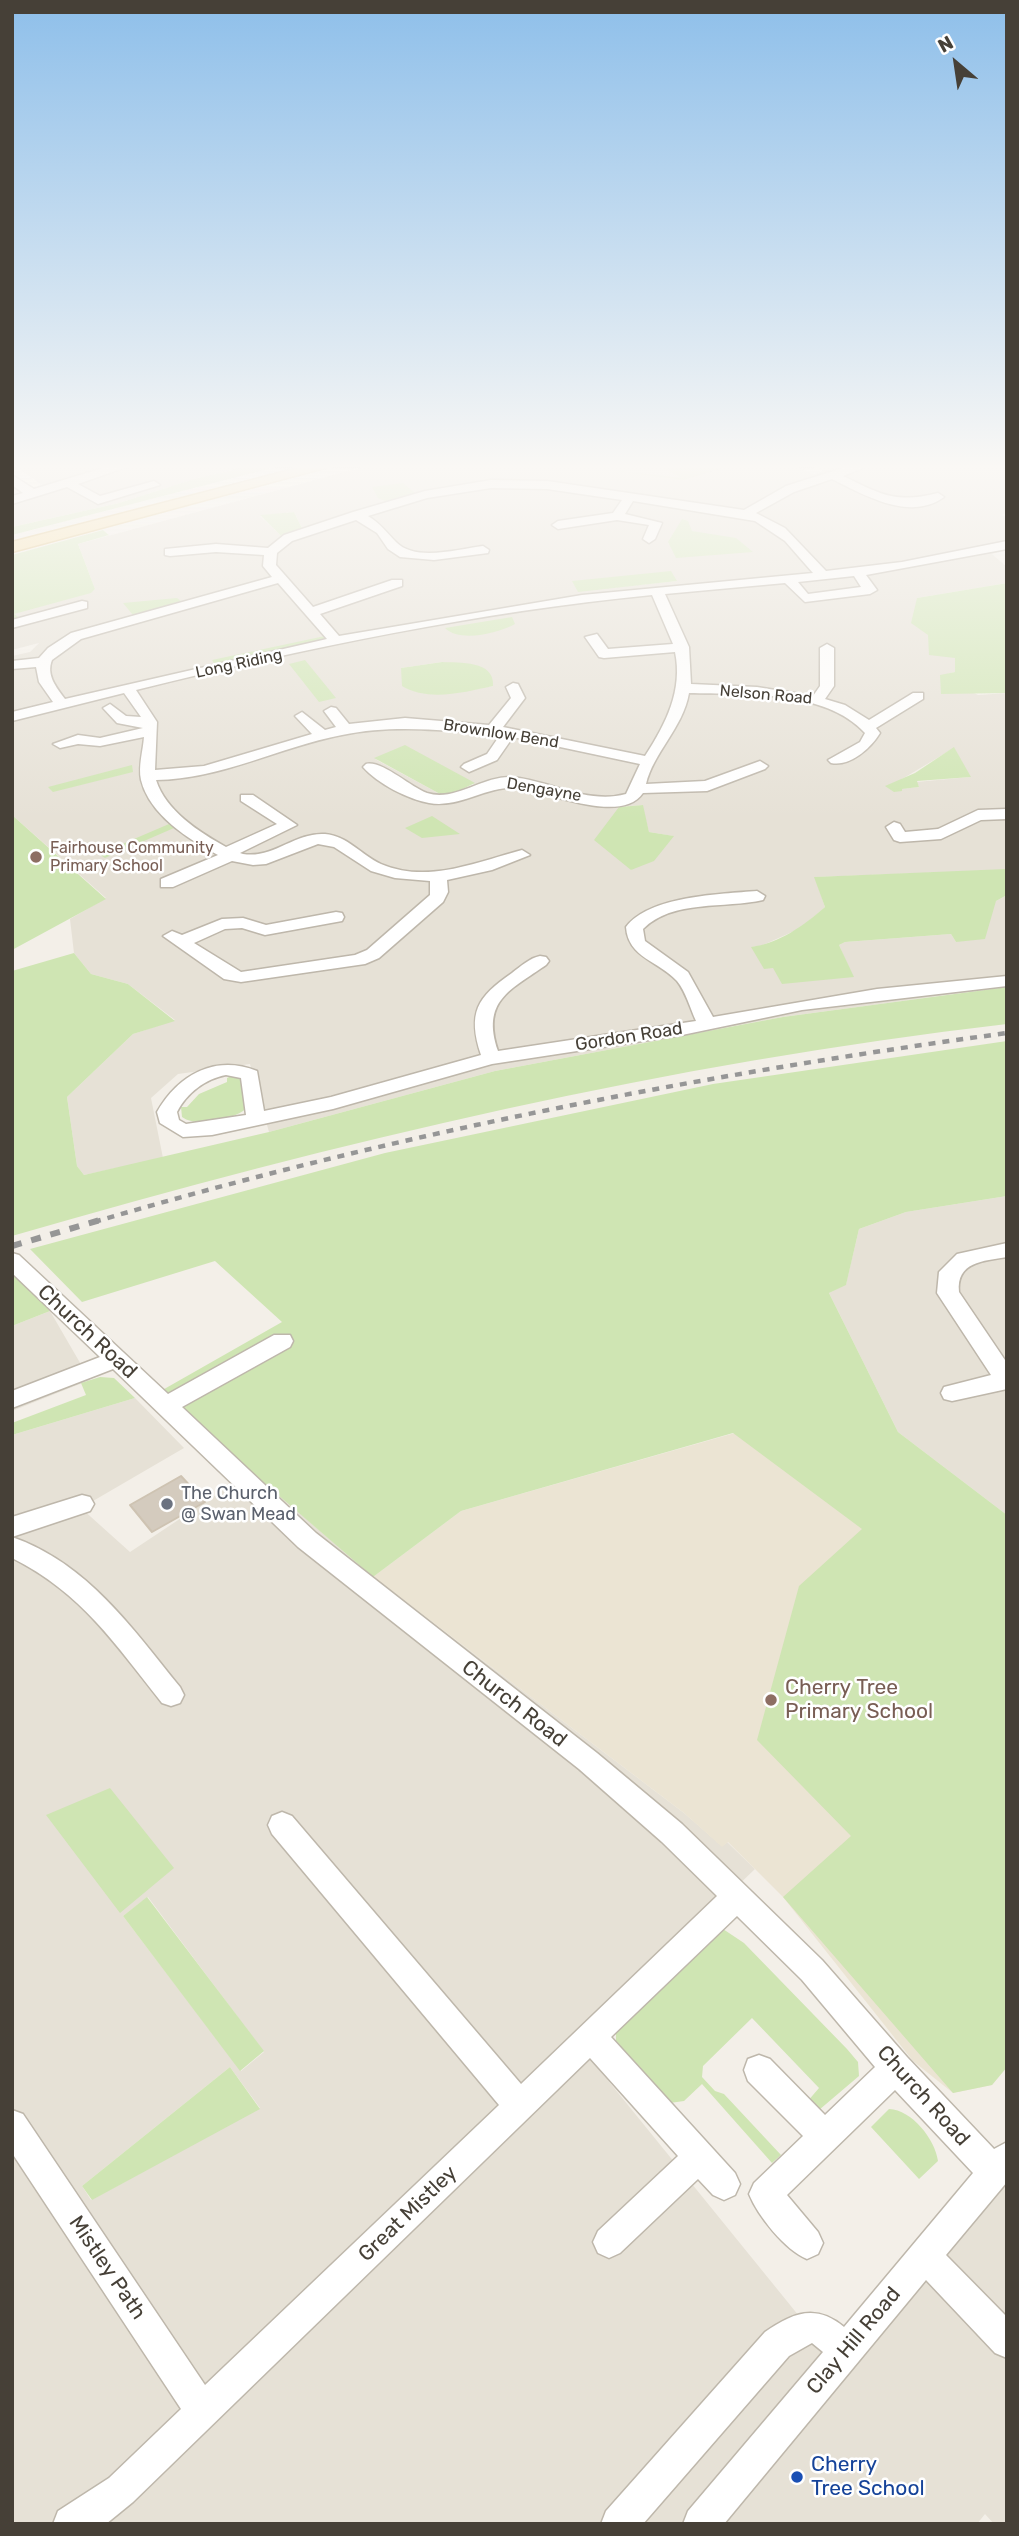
<!DOCTYPE html>
<style>
body{margin:0}
#map{position:relative;width:1019px;height:2536px;overflow:hidden;background:#f3efe8;font-family:Rubik,sans-serif}
canvas{display:block}
.frame{position:absolute;inset:0;border:14px solid #464037;pointer-events:none}
.north{position:absolute;left:921px;top:28px;width:70px;height:70px;-webkit-text-stroke:5px #fff;paint-order:stroke;rotate:331deg;font-size:19px;font-weight:700;line-height:28px;text-align:center;color:#464037}
.north::after{content:'';display:block;margin:auto;width:24px;height:32px;background:#464037;clip-path:polygon(50% 0,100% 100%,50% 72%,0 100%)}
</style>
<div id="map">
<canvas width="1019" height="2536"></canvas>
<div class="frame"></div>
<div class="north">N</div>
</div>
<script>
const context = document.querySelector('canvas').getContext('2d');
context.lineJoin = 'round';
function fillPath(path, color) {
  context.fillStyle = color;
  context.fill(path, 'evenodd');
}
function strokePath(path, color, width, dash) {
  context.strokeStyle = color;
  context.lineWidth = width;
  context.lineCap = dash ? 'butt' : 'round';
  context.setLineDash(dash || []);
  context.stroke(path);
}
function drawText(font, color, halo, rows, align = 'center') {
  context.font = font + ' Rubik,sans-serif';
  context.lineWidth = 5;
  context.setLineDash([]);
  context.textBaseline = 'middle';
  context.strokeStyle = halo;
  context.fillStyle = color;
  for (const [text, x, y, turn = 0] of rows) {
    context.save();
    context.translate(x, y);
    context.rotate((+turn || 0) * Math.PI / 180);
    context.textAlign = isNaN(turn) ? turn : align;
    if (halo) context.strokeText(text, 0, 0);
    context.fillText(text, 0, 0);
    context.restore();
  }
}
fillPath(new Path2D(`
 M12 464H257L194 479 119 503 12 527V496L20 493 17 489 12 491V477L32 488 45 487Z
 M374 464H599L691 477 736 464H792L814 475 822 471 807 464H1007V513L1002 515 1007 517V550L992 554 1007 567V583L917 598 929 635 955 658V672L940 676 978 695 1007 693V870L815 877 825 907 801 928 763 945 752 947 773 968 853 977 839 945 845 942 951 934 956 942 996 901 1007 895V987L783 1017 495 1071 269 1132 250 1064 178 1074 151 1098 163 1158 84 1175 77 1166 67 1097 133 1034 175 1020 128 984 91 974 74 953 70 919 106 898 12 815V656L30 652 39 643 12 650 13 614 95 589 78 544ZM294 512 302 528 281 536 260 516ZM691 531 742 544 752 552 668 544ZM573 581H677L578 591ZM442 662 493 686 452 693 401 668ZM954 748 970 777 916 782 919 787 901 789 902 779ZM375 759 475 784 454 793 440 794ZM642 805 649 832 673 836 631 870 619 807Z
 M1007 1196V1515L898 1432 829 1293 846 1284 859 1229 906 1212Z
 M50 1311 90 1380 12 1411V1326Z
 M135 1398 184 1448 81 1508 130 1552 252 1471 373 1577 684 1813 722 1846 727 1842 755 1869 576 2041 842 2369 1007 2171V2524H994L985 2514 977 2524H12V1435ZM148 1897 264 2052 241 2071 123 1916ZM230 2067 260 2108 91 2200 82 2186Z`), '#e6e1d6');
fillPath(new Path2D(`
 M805 1413 1007 1587V2067L992 2085 953 2093 913 2061 783 1897 728 1842 722 1847 684 1813 373 1577 461 1511Z`), '#ebe4d3');
fillPath(new Path2D(`
 M257 464H287L12 535V527L119 503 194 479Z
 M599 464H736L683 480 601 469Z
 M403 483 416 494 387 502 378 498 372 487Z
 M294 512 302 528 281 536 260 515Z
 M682 519 688 521 692 531 736 538 753 552 676 558 668 542Z
 M103 530 109 535 78 544 95 589 91 593 14 614 20 618 12 620V555Z
 M671 571 677 581 578 592 572 581Z
 M1007 583V693L941 694 940 675 955 672V658L929 655 928 635 911 623 917 598Z
 M177 598 181 601 133 615 123 603Z
 M512 617 515 624C498 633 460 643 445 628Z
 M325 636V640L215 665 212 660Z
 M305 660 336 698 319 702 289 664Z
 M442 662C459 663 495 660 493 686 466 692 428 702 402 686L401 668Z
 M405 745 475 783 454 793 440 794 374 758Z
 M954 747 971 777 917 781 919 787 902 789V791L894 792 885 786 915 773Z
 M132 765 133 772 53 792 48 787Z
 M643 805 649 832 674 836 654 861 631 870 594 840 619 807Z
 M12 815 106 899 12 950Z
 M432 816 460 834 422 838 405 828Z
 M169 824 174 828 105 858 99 854Z
 M1006 869 1007 895 996 901 985 939 956 942 951 934 845 942 839 945 854 977 782 984 773 968 764 969 751 947C780 943 803 926 825 907L814 877Z
 M74 953 91 974 128 984 175 1021 133 1034 67 1097 77 1166 84 1175 269 1132 495 1071 783 1017 1007 987V1024C669 1063 339 1141 12 1236V971Z
 M1007 1041V1196L906 1212 859 1229 846 1285 829 1293 898 1432 1007 1515V2067L992 2085 953 2093 783 1897 851 1836 757 1740 799 1586 862 1529 733 1433 461 1511 373 1577 159 1392 282 1322 215 1261 82 1302 30 1249 385 1153 713 1084Z
 M231 1076 242 1078 246 1108 243 1111C229 1120 197 1128 182 1117L181 1107H187L199 1094 227 1082V1078Z
 M12 1272 50 1311 12 1326Z
 M100 1377 114 1378 135 1398 12 1435V1423L86 1395 81 1383Z
 M110 1788 174 1868 120 1913 46 1815Z
 M147 1897 264 2051 240 2071 123 1916Z
 M723 1929 744 1943 847 2049 858 2062 859 2076 819 2110 807 2102 819 2088 752 2018 703 2066 702 2077 715 2091 724 2094 781 2155 772 2163 702 2084 684 2101 670 2103 616 2041V2031Z
 M230 2067 260 2109 92 2200 82 2186Z
 M889 2109C912 2110 935 2139 938 2161L919 2179 871 2127Z`), '#cfe5b3');
fillPath(new Path2D(`
 M599 464H656L682 478 601 469Z`), '#e4e2df');
const building = new Path2D(`
 M181 1476 205 1502 152 1532 130 1505Z`);
fillPath(building, '#d4cbbe');
strokePath(building, '#cec3b2', 2);
const minor = new Path2D(`
 M116 464H135L78 484 100 496 154 481 160 485 98 504 67 487 12 504V496L23 493 12 485V475L34 489Z
 M855 464H873L843 476C880 494 896 504 938 493L944 497C910 522 864 495 832 479L794 492 756 513 785 528 826 571 902 562 1007 541V549L866 575 877 590 870 594 805 602 785 583 665 594 689 647 691 684 757 687 813 696 820 686V648L827 644 834 648V686L825 699 845 705 869 720 913 693H923V699L876 728 880 733C871 748 850 767 831 763L828 760 860 742 865 733C825 689 744 695 689 693 683 728 653 753 646 784L705 781 760 761 768 766 765 769 707 791 643 793C622 824 553 794 524 789 490 782 463 809 429 803 408 799 378 784 363 767L366 764C382 760 410 787 427 793 455 802 482 776 511 777 550 780 587 805 626 794L640 764 513 737 497 760 469 772 461 767 464 764 487 754 500 735C446 731 396 724 342 735 279 747 222 779 156 780 166 811 199 832 226 847L277 824 241 801V795H253L297 825 240 853 243 854C273 859 295 832 325 834 348 836 361 855 381 864 428 884 476 862 522 850L530 855 492 870 447 880 448 892 443 902 379 958 365 964 241 982 224 979 163 936 172 931 182 935 222 919 243 918 266 925 336 912 342 913 344 917 342 921 265 935 242 928 225 929 194 943 241 972 355 955 367 950 430 895V881L395 878 371 871 334 847 318 844 266 864 253 865 232 861 173 887H161V879L218 855C189 840 149 814 141 780 138 766 143 751 144 737L100 746 78 744 60 748 53 744 78 735 100 738 143 728 117 723 103 708 110 704 126 716 141 717 124 693 12 721V712L53 702 39 682 36 667 12 669V661L39 658 48 648 71 633 272 577 263 566 264 555 216 552 170 556 165 555V549L216 544 268 548 284 535 353 512 425 491 491 480 547 481 744 510 786 486ZM491 488 547 489 622 500 613 513 558 521 552 525 558 529 617 520 649 525 643 539 649 543 655 539 662 523 625 514 633 501 755 521 785 541 813 573 582 595 339 636 320 614 402 586V580H392L313 607 276 565 277 553 292 541 356 520 377 533 388 549 400 557 434 560 488 553 489 550 483 546C459 549 415 562 396 542 386 532 381 524 368 516L427 498ZM854 576 861 587 808 594 798 582ZM278 583 327 639 65 699C56 687 46 675 52 660L81 639ZM652 595 673 644 608 649 597 634 585 637 599 657 604 658 675 652C683 690 666 724 645 756L503 727 525 698 518 684 513 683 506 687 511 698 489 725 405 718 349 724 336 708 331 707 324 711 336 727 325 730 302 712 295 716 312 734 204 766 155 770 157 722 136 690C306 648 478 612 652 595Z
 M82 601 87 602V608L12 628V620Z
 M1007 809V819L981 820 941 839 900 842 894 840 886 827 894 822 900 824 905 832 938 829 978 810Z
 M757 891 765 896 763 900C725 909 673 899 643 929L645 941 688 972 713 1017 877 989 1007 976V986L802 1010 682 1035 492 1064 333 1109 212 1135 183 1137 160 1123 157 1112C178 1075 215 1054 257 1071L264 1111 331 1097 481 1055C467 1013 477 997 512 973 521 966 530 958 540 956L546 957 549 961 546 965C510 990 481 1001 498 1051L696 1021C690 1008 686 992 677 981 659 961 628 958 626 927 649 896 720 894 757 891ZM226 1075 241 1078 246 1115 186 1124 179 1120 177 1112C187 1093 205 1079 226 1075Z
 M1007 1243V1257C983 1261 956 1262 959 1292L1007 1363V1389L952 1401 944 1399 941 1393 944 1387 991 1375 937 1293 939 1272 957 1254Z
 M12 1253 19 1255 168 1394 274 1335H290L293 1341 290 1347 182 1407 316 1533 597 1753 682 1824 822 1960 907 2057 994 2149 1007 2142V2182L946 2255 1007 2317V2358L995 2353 926 2280 724 2524H683L688 2511 823 2352 812 2343 789 2356 643 2524H601L606 2511 765 2332C792 2313 816 2303 844 2327L973 2173 895 2090 787 2195 818 2232 823 2243 818 2254 807 2259C785 2250 758 2216 749 2194L754 2183 803 2136 748 2081 744 2070 748 2059 759 2055 770 2059 825 2115 875 2067 802 1980 737 1916 611 2037 735 2173 740 2184 735 2195 724 2200 713 2195 698 2179 620 2253 609 2258 598 2253 593 2242 598 2231 678 2156 590 2058 133 2502 106 2524H53L58 2511 109 2478 181 2409 12 2153V2110L23 2114 205 2385 499 2105 272 1834 268 1825 272 1816 282 1812 292 1816 521 2084 717 1896 662 1842 579 1769 298 1547 113 1369 12 1408V1391L100 1357 12 1273Z
 M82 1495 90 1497 94 1504 90 1511 12 1537V1517Z
 M12 1537C87 1563 132 1628 180 1687L184 1695 180 1703 171 1706 162 1703C115 1644 82 1593 12 1558Z`);
const major = new Path2D(`
 M314 464H339L12 552V542Z`);
strokePath(minor, '#beb7ab', 3);
strokePath(major, '#dcba6d', 3);
fillPath(minor, '#fff');
fillPath(major, '#f8dd9c');
strokePath(new Path2D(`
 M94 1222C393 1134 698 1075 1007 1033`), '#969696', 4.5, [7, 7]);
strokePath(new Path2D(`
 M12 1246 100 1220`), '#969696', 6, [10, 10]);
const sky = context.createLinearGradient(0, 0, 0, 819);
sky.addColorStop(0, '#8ebfea');
sky.addColorStop(0.57, '#faf8f5');
sky.addColorStop(1, '#faf8f500');
context.fillStyle = sky;
context.fillRect(0, 0, 1019, 819);
for (const [x, y, r, color] of [
 [36,857,7,"#8d6e63"],
 [167,1504,7,"#6b7280"],
 [771,1700,7,"#8d6e63"],
 [797,2477,7,"#1a4fb4"]
]) {
  const dot = new Path2D();
  dot.arc(x, y, r, 0, 2 * Math.PI);
  context.fillStyle = color;
  context.fill(dot);
  strokePath(dot, '#fff', 2.5);
}
drawText('16px', '#464037', '#fff', [
 ["Long Riding",239,664,-12],
 ["Nelson Road",766,695,5],
 ["Brownlow Bend",501,734,9],
 ["Dengayne",544,790,10]
]);
drawText('16px', '#785e54', '#fff', [
 ["Fairhouse Community",50,848],
 ["Primary School",50,866]
], 'left');
drawText('18px', '#464037', '#fff', [
 ["Gordon Road",629,1037,-9]
]);
drawText('18px', '#5b616d', '#fff', [
 ["The Church",181,1494],
 ["@ Swan Mead",181,1515]
], 'left');
drawText('21px', '#464037', '#fff', [
 ["Church Road",87,1332,43],
 ["Church Road",514,1704,38],
 ["Church Road",923,2096,48],
 ["Great Mistley",408,2214,-44],
 ["Mistley Path",107,2268,56],
 ["Clay Hill Road",854,2341,-50]
]);
drawText('21px', '#785e54', '#fff', [
 ["Cherry Tree",785,1688],
 ["Primary School",785,1712]
], 'left');
drawText('21px', '#164399', '#fff', [
 ["Cherry",811,2465],
 ["Tree School",811,2489]
], 'left');
</script>
